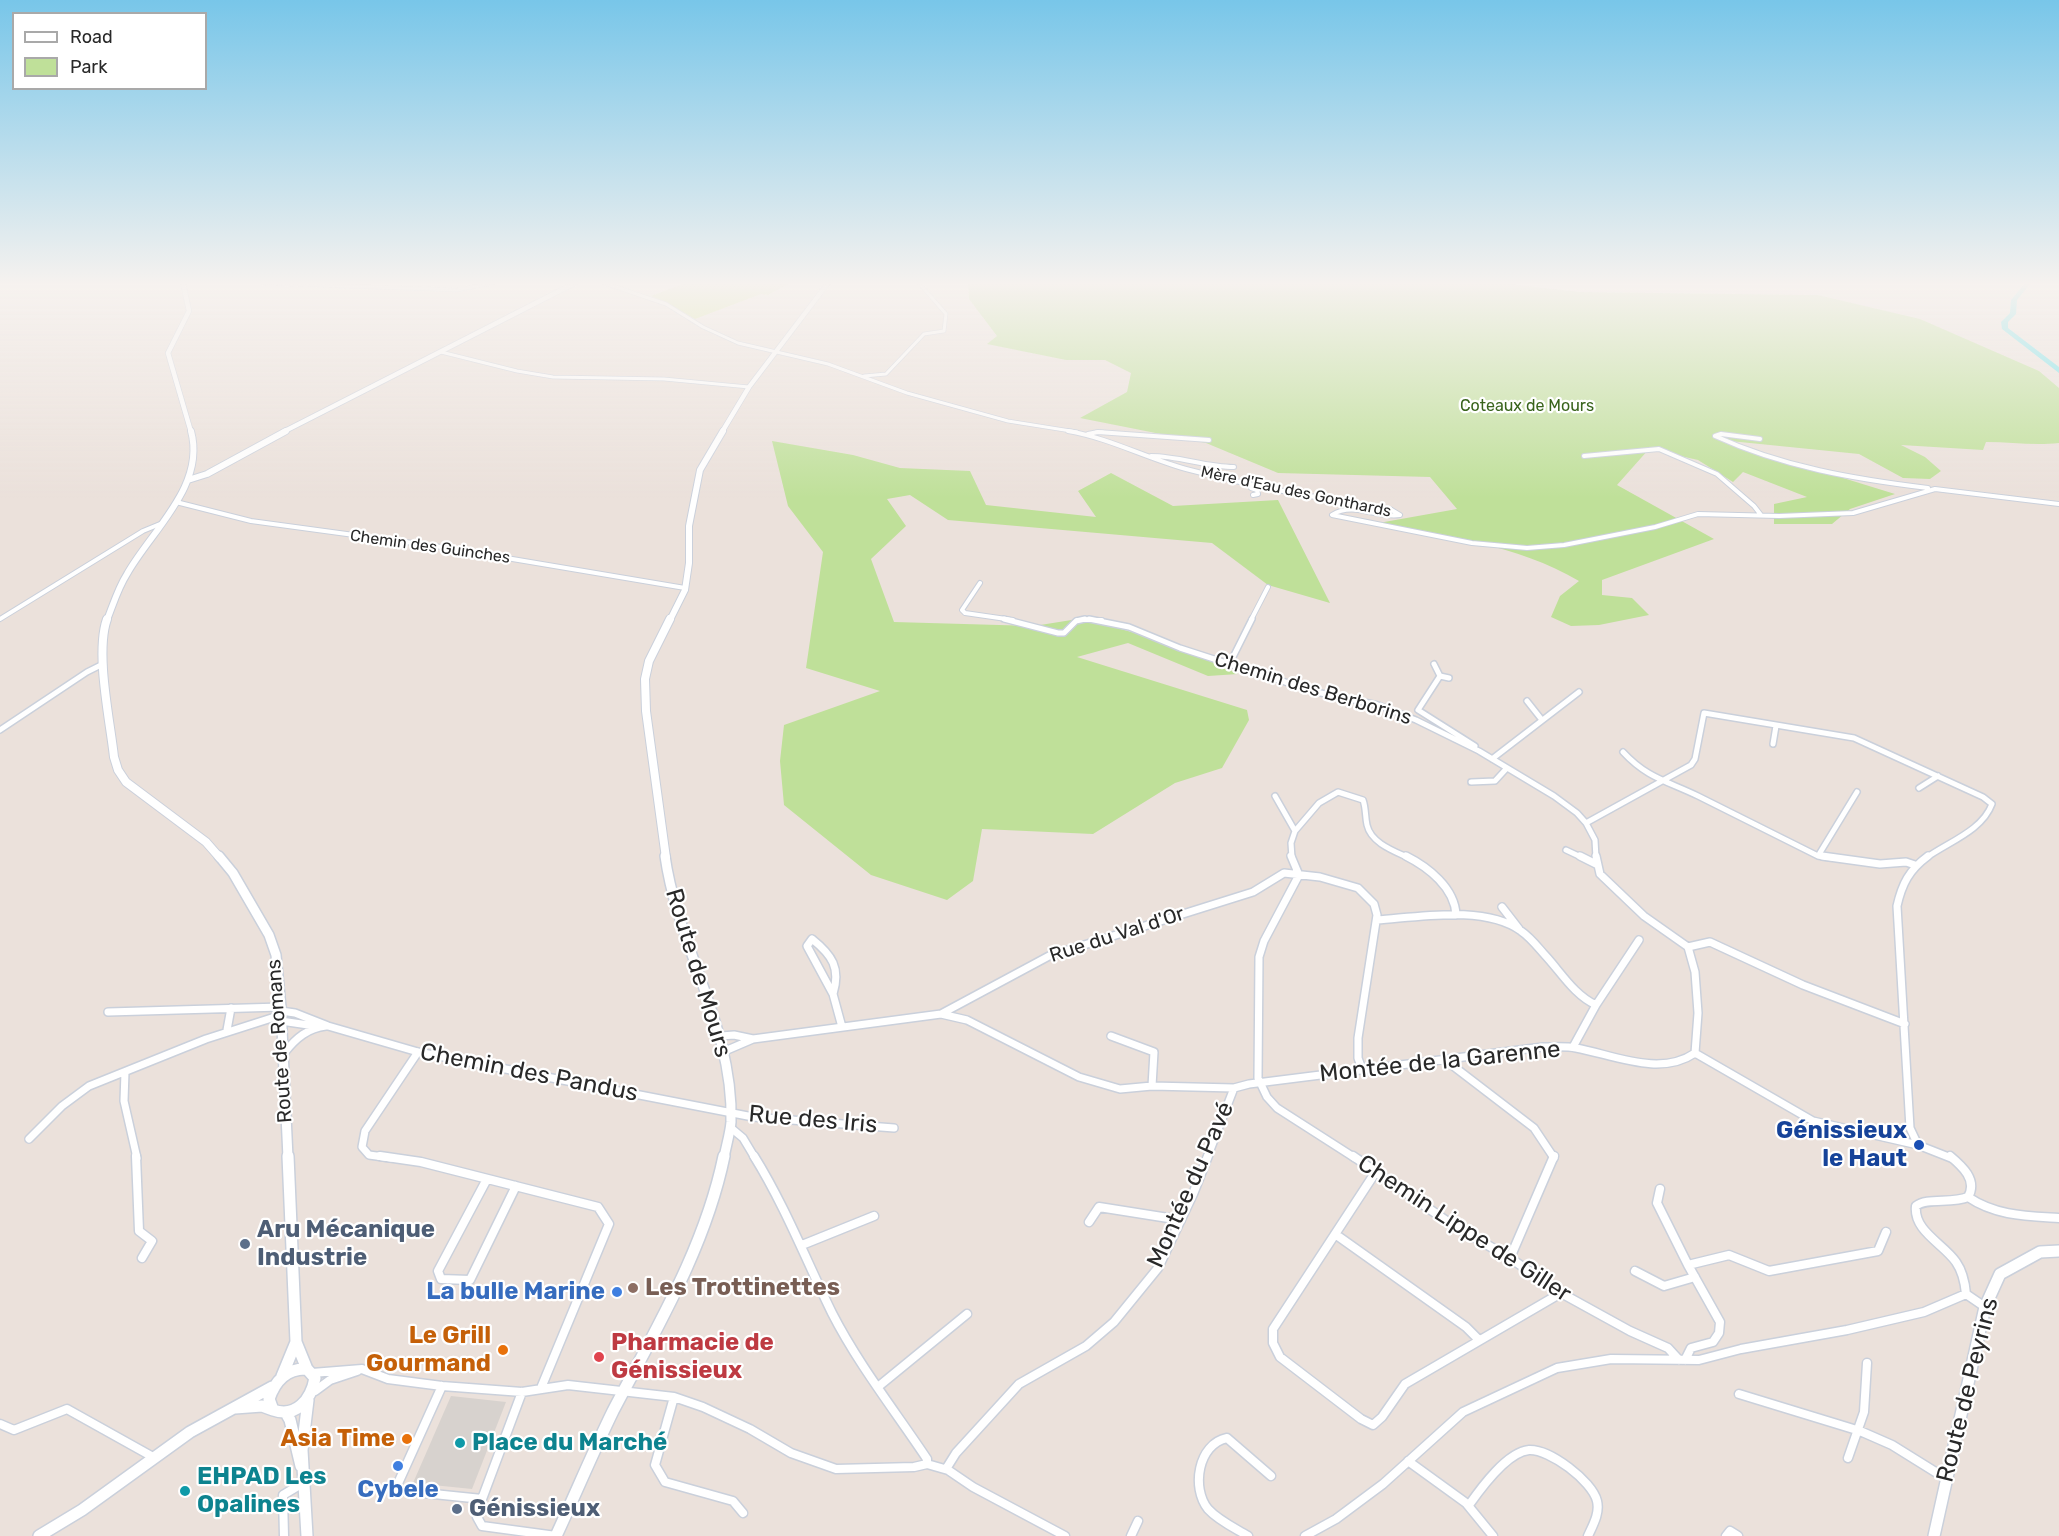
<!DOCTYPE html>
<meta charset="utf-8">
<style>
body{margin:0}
#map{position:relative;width:2059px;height:1536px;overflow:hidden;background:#ebe1db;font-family:Rubik,sans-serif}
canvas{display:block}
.legend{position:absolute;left:12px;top:12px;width:195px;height:78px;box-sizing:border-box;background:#fff;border:2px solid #a9a9a9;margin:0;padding:8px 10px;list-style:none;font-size:18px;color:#292929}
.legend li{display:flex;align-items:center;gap:12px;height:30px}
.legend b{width:30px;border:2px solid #a9a9a9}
</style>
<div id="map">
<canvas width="2059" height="1536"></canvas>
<ul class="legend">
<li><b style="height:8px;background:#fff"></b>Road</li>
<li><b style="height:16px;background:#bfe099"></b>Park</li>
</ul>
</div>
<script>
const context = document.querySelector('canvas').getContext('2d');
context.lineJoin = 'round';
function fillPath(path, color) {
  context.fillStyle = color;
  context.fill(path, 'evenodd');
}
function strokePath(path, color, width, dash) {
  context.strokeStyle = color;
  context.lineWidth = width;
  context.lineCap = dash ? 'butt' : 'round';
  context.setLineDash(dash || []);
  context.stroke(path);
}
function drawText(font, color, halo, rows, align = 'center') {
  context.font = font + ' Rubik,sans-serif';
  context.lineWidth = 4.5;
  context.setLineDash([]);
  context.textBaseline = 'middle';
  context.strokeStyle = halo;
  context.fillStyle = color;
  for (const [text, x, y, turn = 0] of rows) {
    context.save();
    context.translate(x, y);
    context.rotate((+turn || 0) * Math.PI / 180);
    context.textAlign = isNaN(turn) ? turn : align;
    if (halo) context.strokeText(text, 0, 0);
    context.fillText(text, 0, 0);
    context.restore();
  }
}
fillPath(new Path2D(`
 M968 283H1501L1580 292 1818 295 1920 319 2039 371 2059 388V443C2034 446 2011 442 1986 442L1983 450 1901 445 1925 457 1941 471 1930 479 1903 478 1859 454 1720 440 1895 494 1850 509 1832 524H1774V504L1807 497 1743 472 1733 482 1698 460 1649 449 1617 485 1714 539 1602 580V595L1632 598 1649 615 1599 625 1571 626 1551 617 1560 596 1579 581C1517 544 1442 536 1373 524L1457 509 1430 477 1278 473 1206 443 1080 418 1127 392 1131 373 1105 360H1066L987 344 997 336 969 299Z
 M772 441 853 455 900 468 970 471 986 505 1096 517 1078 491 1111 473 1173 506 1278 500 1330 603 1268 585 1212 543 948 520 910 495 887 499 906 526 871 559 894 622 1034 626 1084 618 1189 649 1238 674 1208 676 1128 643 1077 657 1247 710 1249 720 1222 768 1175 783 1093 834 982 829 973 881 947 900 871 875 784 805 780 761 784 725 880 691 806 668 823 552 788 506Z`), '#bfe099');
fillPath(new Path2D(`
 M685 283H790L768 295 761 294 695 319 651 296Z`), '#d4e795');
fillPath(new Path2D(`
 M451 1396 506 1402 472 1489 413 1483Z`), '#d7d2ce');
fillPath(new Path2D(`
 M2025 283H2031L2017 300 2016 314 2008 322V328L2059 367V373L2002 329 2001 322 2010 313 2011 300Z`), '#71e2ea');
const streetFar4 = new Path2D(`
 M263 283 457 290 493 283
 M604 283 666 304 703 327 738 343 828 364 907 393 1008 421 1077 432
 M441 352 517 371 553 377 664 379 749 387
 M864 376 886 374 924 334 944 331 946 314 919 283
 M1096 432H1103`);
const streetFar3 = new Path2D(`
 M1068 431C1109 438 1146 458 1186 469 1254 487 1321 499 1390 509L1400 515C1377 519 1354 501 1332 515L1472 543 1527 548 1564 545 1655 527 1698 514 1779 516 1853 513 1935 489 2059 504
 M1088 434 1098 432 1209 440
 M1760 439 1721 434 1715 436C1783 467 1854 479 1928 488
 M1151 456C1179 456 1206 467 1234 467
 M1584 456 1659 449 1717 474 1754 506 1761 515
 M1251 488 1257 490 1258 494 1253 495
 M176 502 251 521 435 546 685 588
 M980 583 962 610 965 613 1013 620
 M0 619 143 531 160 524
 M1077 620H1102
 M1251 620 1268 587`);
const streetFar2 = new Path2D(`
 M1004 619 1058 633H1064L1076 621 1085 619
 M1089 619 1129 627 1180 648 1316 692 1378 705 1416 720 1479 751 1554 796 1577 813 1586 823 1595 840 1596 858
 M1230 663 1252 619
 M1434 664 1440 676
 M1449 678 1440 676 1418 710 1475 746
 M1527 701 1542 720
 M0 730 87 672 103 664
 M1773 744 1776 726
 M1623 752C1647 778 1667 781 1698 796 1738 816 1778 836 1818 856L1833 858
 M1492 759 1579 692
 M1471 782 1495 781 1506 769
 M1919 788 1938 776
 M1275 796 1295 831 1291 843 1292 858
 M1586 823 1691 765 1695 759 1704 713 1854 738 1983 797 1992 804C1982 831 1948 842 1926 858
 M1295 831 1319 803 1338 792 1363 800C1366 808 1365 816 1367 825 1371 843 1394 851 1409 858
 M1566 850 1583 858
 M1818 856 1857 792`);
const streetFar1 = new Path2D(`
 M1291 856 1299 875 1264 941 1259 957 1258 1078 1267 1097 1277 1108 1355 1158
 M1406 856C1428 867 1455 888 1456 915
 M1580 856 1596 864
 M1596 856 1600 874 1644 916 1688 947 1695 972 1698 1013 1695 1053
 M1822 856 1880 864 1906 862 1915 865
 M1502 907 1519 929
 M1377 920C1419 917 1485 905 1521 931 1530 937 1537 946 1544 954 1561 972 1574 995 1596 1005
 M812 939C832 955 841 968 833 994L807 946Z
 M1688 947 1710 942 1803 985 1905 1024
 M833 994 842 1027
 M281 1011 295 1013 328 1026 418 1052 753 1117 894 1128
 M108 1012 281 1007
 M941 1014 1049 956 1253 892 1284 873 1320 877 1358 888 1374 904 1377 915 1358 1038V1058L1362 1069
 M281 1021 315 1026
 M227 1030 231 1008
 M721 1036 734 1035 753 1039 725 1051
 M1111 1036 1154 1052 1152 1086
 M753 1039 941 1014 967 1020 1079 1077 1120 1089 1152 1086 1234 1088
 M1573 1047 1596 1005 1639 940
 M285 1052C296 1038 308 1028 326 1026
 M1695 1053 1813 1121 1918 1145 1951 1158
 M1444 1059 1534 1128 1554 1158
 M125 1072 124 1101 137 1158
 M731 1128 743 1138 755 1158
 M29 1139 62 1106 89 1086 206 1039 281 1015
 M1918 1145 1910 1128 1897 906C1902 884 1909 870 1928 856
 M391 1158 369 1155 362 1147 365 1131 418 1052
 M1207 1158 1234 1088 1249 1084 1543 1047C1554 1047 1566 1046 1576 1048 1614 1055 1660 1077 1695 1053`);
const street = new Path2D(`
 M136 1156 139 1231 152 1241 142 1258
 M380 1156 421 1162 598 1207 609 1224 541 1388
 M754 1156C785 1206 806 1260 832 1313 858 1364 895 1411 927 1459V1464
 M1353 1156 1451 1224 1510 1258 1561 1293 1630 1331 1668 1348 1679 1360
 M1950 1156C1962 1166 1978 1180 1968 1197 1996 1216 2027 1216 2059 1218
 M1375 1173 1273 1329V1343L1280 1357 1361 1419 1373 1425 1382 1417 1405 1384 1561 1293
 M487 1179 438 1271 441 1279 470 1280 516 1186
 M1660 1189 1657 1203 1688 1265
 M1089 1222 1099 1207 1181 1220
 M1335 1234 1466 1327 1479 1340
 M802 1245 874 1216
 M1510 1258 1554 1156
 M1635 1271 1664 1286 1695 1277
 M1966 1294C1965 1283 1963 1272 1956 1262 1944 1244 1913 1231 1916 1206 1927 1197 1952 1204 1968 1197
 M1685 1360 1691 1348 1713 1342 1719 1333 1720 1322 1688 1265 1729 1255 1769 1271 1878 1251 1886 1232
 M312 1373 362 1369 388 1379 442 1386 522 1392 568 1385 674 1397 703 1407 750 1429 791 1453 836 1469 914 1467 927 1464 948 1470 973 1487 1065 1536
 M442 1386 395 1490 482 1499 477 1517 482 1526 556 1536
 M879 1386 967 1314
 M315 1391 330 1380 357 1371
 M1739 1394 1860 1431 1892 1445 1945 1478
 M674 1397 655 1465 665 1482 733 1501 743 1513
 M0 1424 14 1430 67 1409 153 1457
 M1848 1458 1864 1412 1867 1363
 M1408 1461 1466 1503 1493 1536
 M946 1469 956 1453 1019 1384 1086 1346 1114 1322 1158 1268 1193 1194 1208 1156
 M482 1499 522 1392
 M1469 1505C1481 1488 1507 1452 1529 1450 1550 1449 1592 1481 1597 1501 1600 1513 1593 1525 1588 1536
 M284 1536 283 1495 303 1483
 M1131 1536 1138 1521
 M1248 1536C1235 1528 1219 1521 1208 1509 1191 1488 1198 1444 1227 1438L1271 1476
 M1305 1536 1336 1519 1383 1484 1463 1412 1557 1368 1611 1359 1699 1360 1741 1349 1847 1330 1924 1312 1966 1294 1985 1307
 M1726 1536 1730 1531 1738 1536`);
const secondaryFar4 = new Path2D(`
 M183 283 189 311 168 353 191 432
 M283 432 575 283
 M722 432 749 387 828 283`);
const secondaryFar3 = new Path2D(`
 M188 480 207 474 286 431
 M107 620C113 605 118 588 127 574 151 531 206 486 191 431
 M670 620 685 590 689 563V526L700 470 723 431`);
const secondaryFar2 = new Path2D(`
 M107 619C95 653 110 720 114 757L118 770 126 782 206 842 220 858
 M666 858 646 711 645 679 649 661 670 619`);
const secondaryFar1 = new Path2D(`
 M219 856 233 873 269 935 276 955 281 1007 288 1158
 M665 856C678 948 734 1028 731 1122 730 1134 726 1146 724 1158`);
const secondary = new Path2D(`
 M288 1156 296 1342 307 1369
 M307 1369 315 1378C311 1400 296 1418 273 1410L269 1399C275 1381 287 1368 307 1369Z
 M282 1376 296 1342
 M235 1408 262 1406 273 1410
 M286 1413 290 1420 301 1466
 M39 1536 82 1510 190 1432 272 1387
 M307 1536 302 1450 308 1400
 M556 1536C575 1495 593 1452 613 1411 656 1329 705 1248 724 1156
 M1934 1536 1985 1307 2000 1274 2040 1252 2059 1251`);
strokePath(streetFar4, '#cad0db', 4.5);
strokePath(streetFar3, '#cad0db', 6);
strokePath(streetFar2, '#cad0db', 8);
strokePath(streetFar1, '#cad0db', 10);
strokePath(street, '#cad0db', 11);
strokePath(secondaryFar4, '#cad0db', 6);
strokePath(secondaryFar3, '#cad0db', 8);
strokePath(secondaryFar2, '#cad0db', 10);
strokePath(secondaryFar1, '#cad0db', 12);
strokePath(secondary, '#cad0db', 14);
strokePath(streetFar4, '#fff', 3);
strokePath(streetFar3, '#fff', 4);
strokePath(streetFar2, '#fff', 5);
strokePath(streetFar1, '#fff', 7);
strokePath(street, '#fff', 8);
strokePath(secondaryFar4, '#fff', 4.5);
strokePath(secondaryFar3, '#fff', 6);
strokePath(secondaryFar2, '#fff', 8);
strokePath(secondaryFar1, '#fff', 9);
strokePath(secondary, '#fff', 11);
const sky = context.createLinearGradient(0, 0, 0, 498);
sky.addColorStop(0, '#78c6e9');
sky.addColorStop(0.57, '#f6f2ef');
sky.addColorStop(1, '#f6f2ef00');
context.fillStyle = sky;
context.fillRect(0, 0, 2059, 498);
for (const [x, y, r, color] of [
 [1919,1145,6,"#1a4fb4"],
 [245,1244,6,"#5c6f8a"],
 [633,1288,6,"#8d6e63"],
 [617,1292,6,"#3f7fe0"],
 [503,1350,6,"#e8710a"],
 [599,1357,6,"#e0444e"],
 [407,1439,6,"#e8710a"],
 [460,1443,6,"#0f9aa8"],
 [398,1466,6,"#3f7fe0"],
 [185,1491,6,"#0f9aa8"],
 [457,1509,6,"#5c6f8a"]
]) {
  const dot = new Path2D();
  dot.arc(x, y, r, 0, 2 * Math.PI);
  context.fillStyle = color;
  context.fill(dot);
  strokePath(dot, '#fff', 2);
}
drawText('16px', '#39641c', '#fff', [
 ["Coteaux de Mours",1527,406]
]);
drawText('16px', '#292929', '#fff', [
 ["Mère d'Eau des Gonthards",1296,492,12],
 ["Chemin des Guinches",430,547,8]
]);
drawText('20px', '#292929', '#fff', [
 ["Chemin des Berborins",1313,689,17],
 ["Rue du Val d'Or",1117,935,-18],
 ["Route de Romans",280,1041,-94]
]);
drawText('24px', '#292929', '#fff', [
 ["Route de Mours",698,973,73],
 ["Montée de la Garenne",1440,1062,-6],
 ["Chemin des Pandus",529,1073,11],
 ["Rue des Iris",813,1120,5],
 ["Montée du Pavé",1191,1185,-66],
 ["Chemin Lippe de Giller",1464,1229,33],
 ["Route de Peyrins",1968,1390,-76]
]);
drawText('bold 24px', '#164399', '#fff', [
 ["Génissieux",1907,1131],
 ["le Haut",1907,1159]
], 'right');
drawText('bold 24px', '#4e5e75', '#fff', [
 ["Aru Mécanique",257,1230],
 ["Industrie",257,1258],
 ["Génissieux",469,1509]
], 'left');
drawText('bold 24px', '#785e54', '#fff', [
 ["Les Trottinettes",645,1288]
], 'left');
drawText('bold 24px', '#366cbe', '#fff', [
 ["La bulle Marine",605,1292],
 ["Cybele",398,1490,"center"]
], 'right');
drawText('bold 24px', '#c56008', '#fff', [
 ["Le Grill",491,1336],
 ["Gourmand",491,1364],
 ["Asia Time",395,1439]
], 'right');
drawText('bold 24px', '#be3a42', '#fff', [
 ["Pharmacie de",611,1343],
 ["Génissieux",611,1371]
], 'left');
drawText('bold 24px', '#0d838f', '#fff', [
 ["Place du Marché",472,1443],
 ["EHPAD Les",197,1477],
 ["Opalines",197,1505]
], 'left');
</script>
